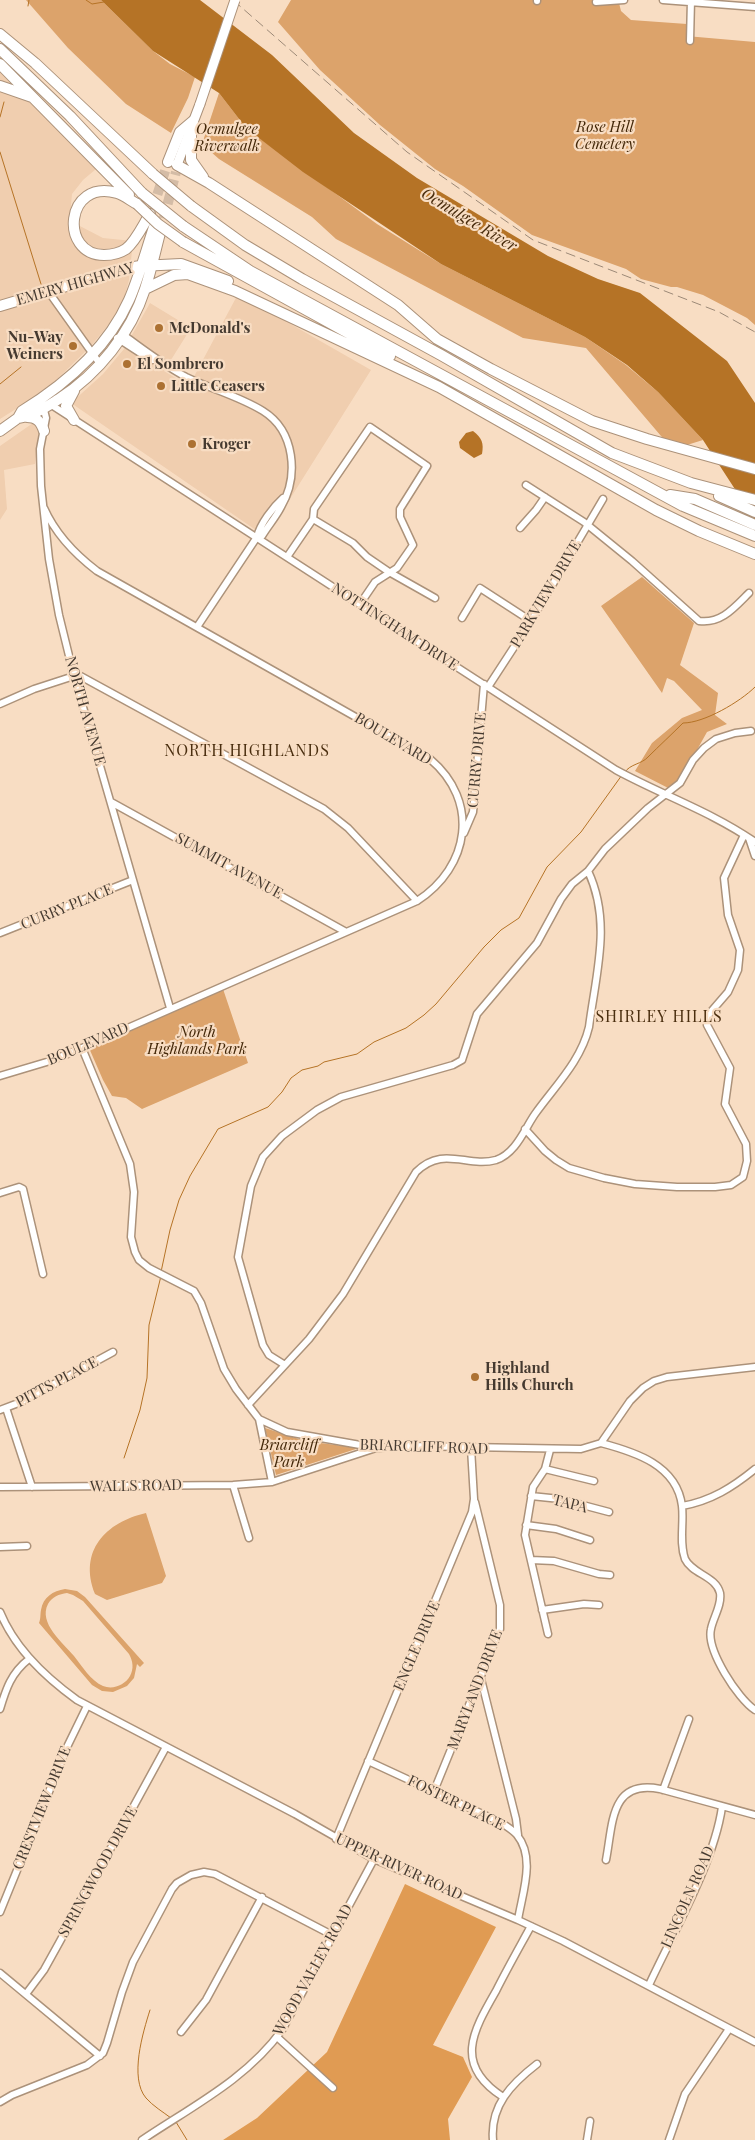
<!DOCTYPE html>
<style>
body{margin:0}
canvas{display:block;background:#f8ddc3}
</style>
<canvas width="755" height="2140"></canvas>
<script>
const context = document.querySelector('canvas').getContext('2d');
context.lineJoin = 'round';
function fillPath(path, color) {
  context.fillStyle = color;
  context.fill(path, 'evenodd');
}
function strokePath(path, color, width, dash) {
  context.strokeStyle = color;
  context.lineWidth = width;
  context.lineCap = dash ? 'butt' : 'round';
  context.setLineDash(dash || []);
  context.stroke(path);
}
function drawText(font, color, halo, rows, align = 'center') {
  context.font = font + ' "Playfair Display",serif';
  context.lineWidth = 4.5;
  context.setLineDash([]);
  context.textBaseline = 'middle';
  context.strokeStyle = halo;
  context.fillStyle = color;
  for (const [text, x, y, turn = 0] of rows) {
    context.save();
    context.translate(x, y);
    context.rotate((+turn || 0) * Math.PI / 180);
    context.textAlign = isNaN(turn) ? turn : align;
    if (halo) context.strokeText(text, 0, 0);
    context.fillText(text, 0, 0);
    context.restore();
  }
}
fillPath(new Path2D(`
 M0 57 66 122 102 164 83 180 72 194 71 205 76 224 103 238 133 241 129 280 124 299 114 318 91 346 46 390 0 419Z
 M238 294 371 370 266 537 71 403 103 374 124 349 150 303 191 328 164 371 189 386Z
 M33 423 39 427 35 464 4 470 7 509 0 520V446Z`), '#f0ceaf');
fillPath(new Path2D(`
 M26 0H101L153 51 170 64 195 77 188 98 171 133 126 104 68 48Z
 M291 0H595L619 3 621 11 631 20 687 24 686 36 755 42V325L747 318 703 295 677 287H671L641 279 626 269 532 235 463 186 435 169 380 125 320 70 278 22Z
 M219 93 246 128 377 224 441 264 585 337 626 365 658 392 703 440 674 449 661 436 586 348 523 338 336 239 312 217 219 159 202 144Z
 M642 577 694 623 680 665 718 693 715 715 727 724 707 732 674 791 635 771 652 743 682 718 702 710 674 681 667 678 662 693 601 606Z
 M222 986 248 1063 142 1109 126 1098 112 1096 103 1080 89 1048Z
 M265 1428 305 1441 359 1448 276 1475Z
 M146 1513 166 1576 162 1583 107 1600 95 1594C78 1551 106 1522 146 1513Z
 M65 1589 77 1591 85 1597 144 1663 140 1667 137 1664 134 1678 127 1686 113 1692 102 1691 92 1685 39 1623C41 1618 40 1615 41 1610 43 1597 53 1591 65 1589ZM67 1593 73 1595 83 1601 129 1654C133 1661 134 1669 130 1676 125 1685 113 1690 103 1686 91 1681 82 1666 74 1656 63 1643 38 1623 48 1604 52 1597 59 1594 67 1593Z`), '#dca36b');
fillPath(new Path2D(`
 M405 1884 496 1927 433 2045 463 2057 472 2077 448 2119 450 2140H223L257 2118 327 2052Z`), '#e09b53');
fillPath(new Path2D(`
 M101 0H200L272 55 354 133 417 178 548 256 598 279 640 293 727 361 755 403V520L703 440 658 392 627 365 585 337 441 264 303 172 246 128 219 93 153 51Z
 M473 431C482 438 484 443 482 454L474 458 460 448 459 442 466 433Z`), '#b57326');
strokePath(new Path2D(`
 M86 0 92 4 104 2
 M28 6 29 0
 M0 117 4 102
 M0 152 41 284
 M0 384 21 367
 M625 772C630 764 642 764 648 757 659 746 671 735 683 723 704 723 740 702 755 687
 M161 1272 170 1230 179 1200 190 1176 218 1129 268 1107 282 1092 291 1078 302 1070 318 1066 324 1062 357 1054 374 1042 406 1028 424 1015 436 1004 484 947 501 930 519 918 547 867 581 832 622 775
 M124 1458 140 1410 147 1378 149 1325 161 1276
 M150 2010C143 2032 129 2078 146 2098 153 2106 163 2112 171 2118
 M176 2122 187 2140`), '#b57326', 1);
strokePath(new Path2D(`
 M148 223 168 162
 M160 233 176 172`), '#d4bca6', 10, [10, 5]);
const minor = new Path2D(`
 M537 0V1
 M663 0 755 7
 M596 2 624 0
 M690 41 691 0
 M48 291 100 364
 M122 334C143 349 163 365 186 377 211 389 239 396 263 411 295 431 299 476 281 507 276 517 268 526 262 536L257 537
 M117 338 151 360H157
 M50 404 616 770C662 795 712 812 755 842
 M43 406 46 418 40 449 41 486 49 559 59 615 74 676 170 1008
 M526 485 584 522 632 561 699 621C721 624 734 608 749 593
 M313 519 353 543 367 557 389 572 435 598
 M520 528 536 510 545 497
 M287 557 313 519 314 509 370 427 427 466 400 509V517L413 545 397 568 375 582 360 604
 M462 618 480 588 531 621
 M197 627 257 537C260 524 273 507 283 498
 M73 672 324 809 348 828 417 901
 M488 687 531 621 603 499
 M0 704 34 689 74 676
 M111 802 346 932
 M464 833 473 812 484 684
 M749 838 755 856
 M0 933 133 880
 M82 1048 130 1164 134 1192 131 1237 135 1252 139 1260 149 1268 194 1291 201 1303 224 1369 236 1389 259 1419 287 1432 377 1448 410 1446 581 1449 601 1443 630 1401 643 1388 654 1381 667 1377 755 1367
 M0 1076 50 1061 82 1048 417 901C470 867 480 801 430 759L97 571C76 555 55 533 44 508
 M525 1129 545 1151 556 1160 569 1168 604 1178 635 1184 677 1187H715L731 1185 743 1177 747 1161 746 1144 725 1104 730 1068 707 1025 709 1014 728 992 738 970 740 950 728 915 724 878 744 835
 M0 1193 19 1187 23 1189 43 1274
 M285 1365 269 1355 263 1345 238 1257 251 1186 263 1157 282 1136 317 1110 341 1097 453 1065 462 1060 477 1014 537 943 561 899 572 884 588 871 605 849 648 808 680 783 693 760 704 748 716 739 735 733 751 731
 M248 1405 309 1339 343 1294 416 1172C443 1145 467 1168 496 1160 516 1153 524 1130 535 1114 555 1086 581 1061 589 1027 596 973 612 922 588 871
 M6 1408 32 1487
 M0 1410 21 1402 113 1352
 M259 1419 272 1482
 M601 1443C635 1452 677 1465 682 1506 684 1523 679 1543 685 1559 692 1574 716 1576 720 1593 722 1605 713 1618 711 1629 706 1650 738 1699 755 1710
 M545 1469 594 1481
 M233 1485 249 1538
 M0 1487 233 1485 272 1482 376 1448
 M531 1496 560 1499 609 1512
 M682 1506C711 1501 733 1487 755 1469
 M526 1525 556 1529 590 1540
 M0 1547 27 1546
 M531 1560 554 1561 599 1574 610 1575
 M542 1610 584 1604 599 1605
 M0 1612C15 1649 45 1677 77 1700L295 1814 374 1859 518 1920 563 1941 755 2042
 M548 1634 525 1535 533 1487 545 1469 550 1450
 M481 1679 516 1819 518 1835
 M0 1709C6 1689 11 1673 29 1659
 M368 1761 502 1823C507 1827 513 1830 517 1835 536 1858 522 1894 518 1920
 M663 1790 689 1719
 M434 1791 500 1629V1605L475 1502
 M336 1839 472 1512 474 1499 471 1448
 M606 1860C613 1824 610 1779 660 1789L755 1815
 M0 1912 68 1745 87 1706
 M0 1973 100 2056
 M649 1985C673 1933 714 1863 722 1807
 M26 1994 44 1970 59 1943 166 1747
 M181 2032 206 2000 262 1897
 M277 2037 333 2088
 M503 2097C453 2065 473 2031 496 1991 507 1969 519 1948 531 1926
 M0 2102 12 2095 87 2065 103 2053 107 2043 122 1992 133 1962 172 1889 177 1883 191 1875 204 1872 215 1874 332 1935
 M142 2140C191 2107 247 2079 282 2030L374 1859
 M493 2140C490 2106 511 2084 537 2064
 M587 2140 590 2121
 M669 2140 685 2094 729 2029`);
const major = new Path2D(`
 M177 165 200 104`);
const highway = new Path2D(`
 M0 34 35 63 153 174
 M0 49 70 116 142 193
 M0 64 129 195
 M0 86 32 97
 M191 130V160L203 177
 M168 162 180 132 193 121
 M177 165 209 183 398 305 437 339 491 369 592 421 647 439 755 469
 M137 204C131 201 124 195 117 193 65 178 59 255 104 255 112 255 120 253 126 249 136 241 143 225 150 214
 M191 206 245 245 302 279 441 355 612 453 691 483 755 500
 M183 226 250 271 683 506 755 536
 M183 242 390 356
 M145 289 174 275 188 274 235 291 439 387 656 510 699 531 755 554
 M0 306 123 269 140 266 181 264 228 281
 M74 391 66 406 74 420
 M27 417C37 417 41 422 44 431
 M18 418C33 416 46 407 59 399 98 374 131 333 145 289 151 271 155 252 160 233
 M0 431 18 418 22 411C66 384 107 349 129 300 139 277 146 251 154 227
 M670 495 695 499 755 525
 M719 496 755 512`);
strokePath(minor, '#ac927a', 9);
strokePath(major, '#ac927a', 11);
strokePath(highway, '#ac927a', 12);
strokePath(minor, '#fff', 6);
strokePath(major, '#fff', 9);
strokePath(highway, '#fff', 10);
strokePath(new Path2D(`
 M233 0 407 152 533 240 719 312 755 332`), '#9c8977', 1, [10, 5]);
const majorBridge = new Path2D(`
 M200 104 235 0`);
const highwayBridge = new Path2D(`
 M153 174 191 206
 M142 193 183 226
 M137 204 158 224 183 242`);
strokePath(majorBridge, '#ac927a', 11, []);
strokePath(highwayBridge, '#ac927a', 12, []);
strokePath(majorBridge, '#fff', 9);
strokePath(highwayBridge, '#fff', 10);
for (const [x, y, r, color] of [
 [159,328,5,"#ac7132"],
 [73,346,5,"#ac7132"],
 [127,364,5,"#ac7132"],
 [161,386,5,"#ac7132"],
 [192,444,5,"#ac7132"],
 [475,1377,5,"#ac7132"]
]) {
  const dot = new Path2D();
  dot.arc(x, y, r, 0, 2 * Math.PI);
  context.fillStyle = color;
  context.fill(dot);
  strokePath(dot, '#f8ddc3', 2);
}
drawText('italic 15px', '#432708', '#f8ddc3', [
 ["Rose Hill",605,127],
 ["Cemetery",605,144],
 ["Ocmulgee",227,129],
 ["Riverwalk",227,146],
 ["North",197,1032],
 ["Highlands Park",197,1049],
 ["Briarcliff",289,1445],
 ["Park",289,1462]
]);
drawText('15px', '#453a30', '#f8ddc3', [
 ["EMERY HIGHWAY",75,284,-16],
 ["PARKVIEW DRIVE",546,594,-59],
 ["NOTTINGHAM DRIVE",395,627,33],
 ["NORTH AVENUE",85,711,74],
 ["BOULEVARD",393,739,31],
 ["CURRY DRIVE",477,760,-85],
 ["SUMMIT AVENUE",229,866,29],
 ["CURRY PLACE",67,907,-22],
 ["BOULEVARD",88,1044,-23],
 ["PITTS PLACE",57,1382,-28],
 ["BRIARCLIFF ROAD",424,1447,2],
 ["WALLS ROAD",136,1486,-1],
 ["TAPA",570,1504,14],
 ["ENGLE DRIVE",417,1646,-67],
 ["MARYLAND DRIVE",475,1690,-69],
 ["FOSTER PLACE",456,1803,26],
 ["CRESTVIEW DRIVE",42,1808,-68],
 ["UPPER RIVER ROAD",399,1867,25],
 ["SPRINGWOOD DRIVE",98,1872,-61],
 ["LINCOLN ROAD",688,1897,-66],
 ["WOOD VALLEY ROAD",313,1970,-61]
]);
drawText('bold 15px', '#453a30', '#f8ddc3', [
 ["McDonald's",169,328],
 ["Nu-Way",63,337,"right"],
 ["Weiners",63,354,"right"],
 ["El Sombrero",137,364],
 ["Little Ceasers",171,386],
 ["Kroger",202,444],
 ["Highland",485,1368],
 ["Hills Church",485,1385]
], 'left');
drawText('italic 16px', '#492c0d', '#f8ddc3', [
 ["Ocmulgee River",469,220,31]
]);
context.letterSpacing = '1px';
drawText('16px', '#4a2e0f', '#f8ddc3', [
 ["NORTH HIGHLANDS",247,751],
 ["SHIRLEY HILLS",659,1017]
]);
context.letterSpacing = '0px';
</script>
